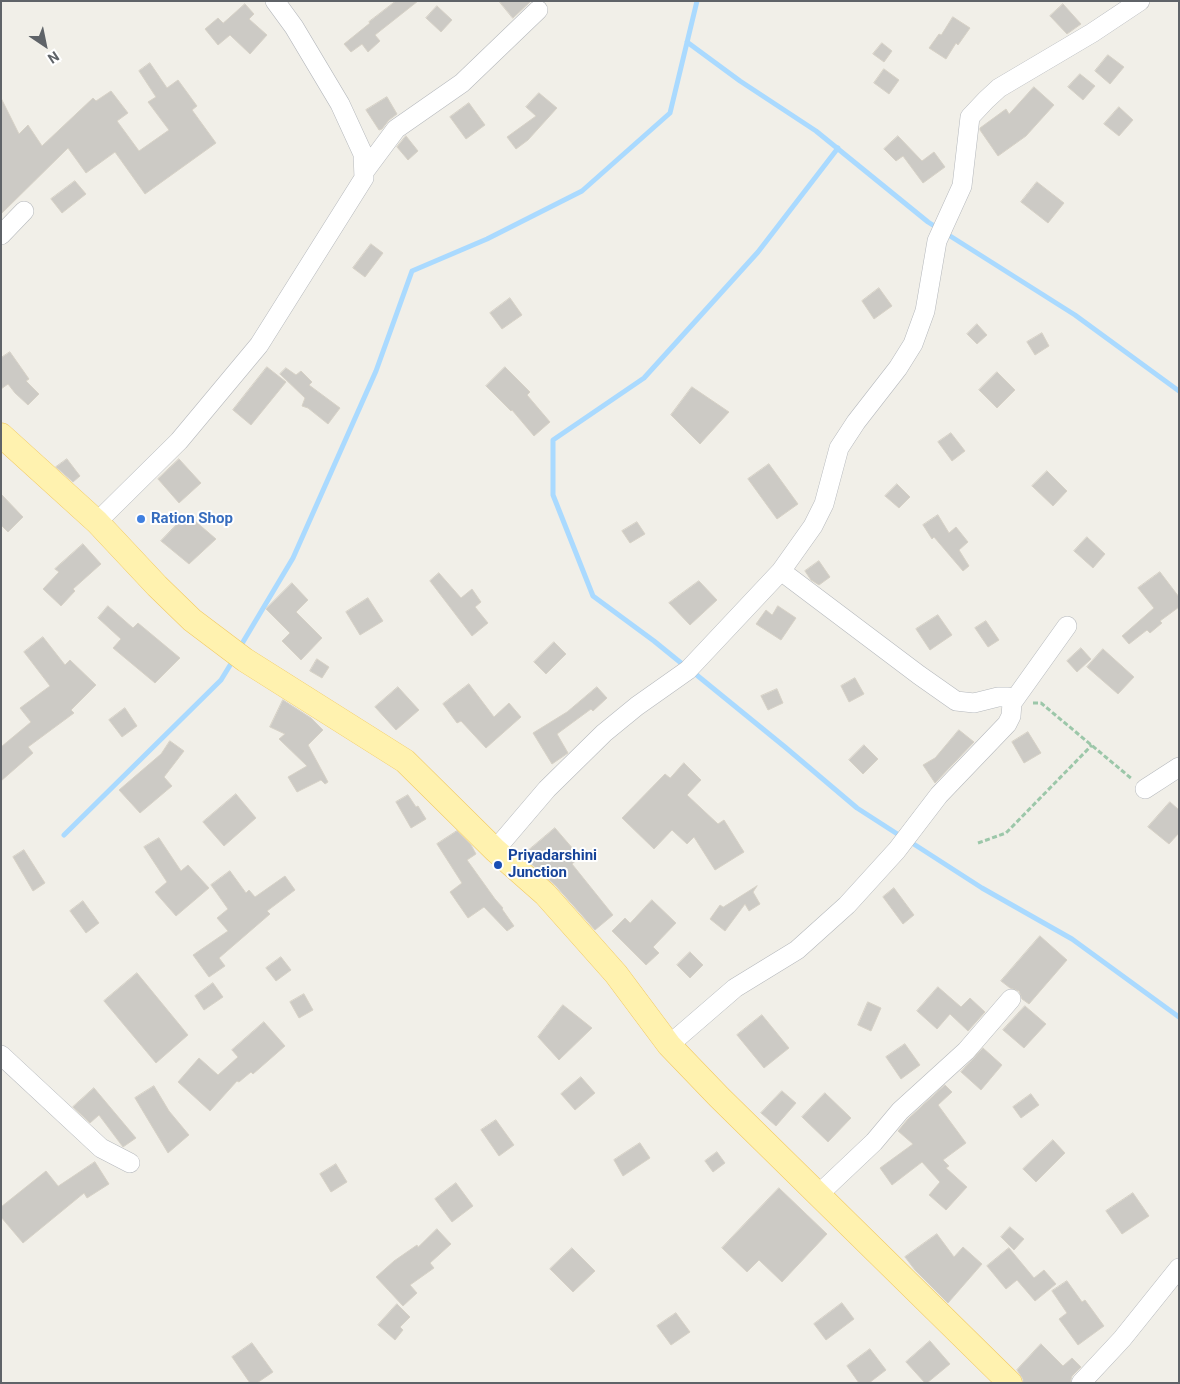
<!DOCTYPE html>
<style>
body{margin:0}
#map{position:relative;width:1180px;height:1384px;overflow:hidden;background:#f1efe8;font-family:Roboto,sans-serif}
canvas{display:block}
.frame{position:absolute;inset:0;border:2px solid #5f6368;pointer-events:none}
.north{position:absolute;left:20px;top:20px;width:50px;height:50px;-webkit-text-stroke:4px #fff;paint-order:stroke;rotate:146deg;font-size:14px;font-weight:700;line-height:20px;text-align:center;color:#5f6368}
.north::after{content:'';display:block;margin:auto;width:18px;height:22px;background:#5f6368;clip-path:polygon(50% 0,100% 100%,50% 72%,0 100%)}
</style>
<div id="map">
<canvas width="1180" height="1384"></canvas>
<div class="frame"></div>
<div class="north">N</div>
</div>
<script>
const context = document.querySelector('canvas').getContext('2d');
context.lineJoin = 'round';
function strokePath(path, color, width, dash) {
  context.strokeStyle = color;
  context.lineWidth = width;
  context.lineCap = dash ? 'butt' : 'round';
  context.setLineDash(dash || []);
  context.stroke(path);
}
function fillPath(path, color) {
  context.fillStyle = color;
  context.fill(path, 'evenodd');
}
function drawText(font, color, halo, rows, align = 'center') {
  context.font = font + ' Roboto,sans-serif';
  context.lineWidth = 4;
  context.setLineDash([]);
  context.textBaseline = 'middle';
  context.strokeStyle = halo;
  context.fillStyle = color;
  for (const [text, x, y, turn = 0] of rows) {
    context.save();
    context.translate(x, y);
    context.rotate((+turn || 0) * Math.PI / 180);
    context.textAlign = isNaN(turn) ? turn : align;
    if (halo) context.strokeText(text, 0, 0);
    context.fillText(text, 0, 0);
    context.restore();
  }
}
strokePath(new Path2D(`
 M687 42 740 81 816 131 928 222 1075 315 1179 391
 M240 647 293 558 376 371 412 271 487 239 582 191 670 113 697 1
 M686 667 654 641 593 596 553 495V440L644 378 758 252 838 148
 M693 672 785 747 857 808 902 837
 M64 835 221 680 232 662
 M909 841 982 888 1072 939 1179 1017`), '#aadaff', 5);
const building = new Path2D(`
 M396 1H418L375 35 380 41 368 52 362 44 351 52 344 44 370 23 369 22Z
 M499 1H531L513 18Z
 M245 4 254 14 249 19 267 35 250 54 230 35 218 45 205 29 218 18 223 23Z
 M1063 4 1081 24 1067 34 1050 16Z
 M437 6 452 20 441 32 426 18Z
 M953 17 970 28 958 45 956 43 946 59 929 48 939 34 941 35Z
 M882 43 892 51 884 62 873 54Z
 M1108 55 1124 67 1110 84 1095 71Z
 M150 63 167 88 178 80 197 106 192 110 216 143 145 194 115 152 86 173 68 148 1 214V98L19 134 28 125 42 146 93 98 96 101 111 91 128 113 117 121 139 151 169 130 148 102 156 97 139 71Z
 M884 69 899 80 889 94 874 83Z
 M1080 74 1095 86 1083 100 1068 87Z
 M1034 87 1054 105 1026 136 998 156 980 130V128L1006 109 1009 114Z
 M539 93 557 108 528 140 516 149 507 137 536 116 526 107Z
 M387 97 397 114 389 120 382 129 379 130 366 110Z
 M469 103 485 125 466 139 450 117Z
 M1119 107 1133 120 1119 136 1104 124Z
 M406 136 418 151 408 160 397 147Z
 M898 136 922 161 934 152 945 167 923 183 903 156 896 161 884 149Z
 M75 181 86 194 62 213 51 199Z
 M1037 182 1064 203 1048 223 1021 202Z
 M371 244 383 253 365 277 353 268Z
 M879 288 892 306 874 319 862 301Z
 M510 298 522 315 502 329 490 313Z
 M977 324 987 335 977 344 967 334Z
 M1042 333 1049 346 1035 355 1027 342Z
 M10 352 29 379 26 381 39 394 28 405 15 393 8 384 1 389V358Z
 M267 367 286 382 251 425 233 410Z
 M505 367 530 392 527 395 550 422 534 436 512 410 511 411 486 386Z
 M286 368 296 375 301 371 312 382 309 385 340 408 328 424 308 408 302 406 305 398 280 374Z
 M997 372 1015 390 997 408 979 390Z
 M692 387 729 412 700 444 671 415Z
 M951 433 965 451 952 461 938 442Z
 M67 459 80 476 73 482 56 467Z
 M179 459 201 483 179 503 158 479Z
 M769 464 798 504 777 519 748 479Z
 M1047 471 1067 491 1053 506 1032 486Z
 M897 484 910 497 899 508 885 496Z
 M1 494 23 517 8 532 1 525Z
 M187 514 216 539 189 564 161 541Z
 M938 515 949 533 956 527 968 542 959 550 969 566 963 571 934 537 932 539 923 525Z
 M637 522 645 534 630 543 622 531Z
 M1087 537 1105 554 1093 568 1074 551Z
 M83 544 101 564 73 589 75 591 61 606 43 589 59 572 55 569Z
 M819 561 830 577 819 585 811 580 805 571Z
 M1160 572 1179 597V607L1160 621 1162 623 1150 633 1147 630 1129 644 1122 636 1154 608 1138 588Z
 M439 573 461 598 472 589 481 602 475 607 488 623 472 636 430 581Z
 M699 581 717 600 690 625 669 603Z
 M292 583 308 600 296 612 322 638 301 660 282 641 290 633 266 609Z
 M368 598 383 621 360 635 346 612Z
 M108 606 133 628 138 623 180 658 155 683 113 648 121 639 98 618Z
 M778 606 796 618 781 640 756 624 766 610 772 615Z
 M938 615 952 635 930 650 916 629Z
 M986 621 999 640 988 647 975 628Z
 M43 637 65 665 70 660 96 685 71 710 74 713 28 747 33 753 1 781V747L31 722 20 708 50 686 24 652Z
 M554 642 566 654 546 674 534 662Z
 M1081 648 1091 659 1077 672 1067 661Z
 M1103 649 1134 677 1118 694 1087 667Z
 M317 659 329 667 322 678 310 671Z
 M855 678 864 694 849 702 841 686Z
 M469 684 494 717 509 703 521 717 486 748 461 721 457 723 443 704Z
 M398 687 419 710 396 730 375 707Z
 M597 687 607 698 593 711 591 709 557 734 568 753 552 764 533 733 567 712Z
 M777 689 783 703 768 710 761 696Z
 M283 700 311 718 323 730 308 745 328 782 325 784 321 780 297 792 288 777 307 766 279 739 285 734 270 727Z
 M125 708 137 726 122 737 109 720Z
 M959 730 974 742 935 783 923 765 935 758Z
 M1028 732 1041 753 1024 763 1012 742Z
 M170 741 184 751 164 777 172 786 140 813 119 790 161 754Z
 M864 745 878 759 863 774 849 760Z
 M684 763 701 780 687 795 718 824 724 820 744 852 715 870 694 837 687 844 672 830 654 849 622 818 665 774 670 778Z
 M236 794 256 818 224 846 203 822Z
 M408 795 416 807 418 806 426 819 411 828 396 802Z
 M1170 802 1179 810V833L1169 844 1148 827Z
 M555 828 580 857 572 864 613 915 595 930 555 885 528 861 534 856 529 850Z
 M457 831 471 845 476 854 467 860 495 899 503 908 502 909 514 926 507 931 484 907 468 918 450 892 462 883 437 844Z
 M159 838 181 871 188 865 209 888 176 916 155 892 167 882 144 847Z
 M24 850 45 883 33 891 13 857Z
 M230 871 246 893 249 890 255 897 285 876 295 890 267 911 270 914 219 958 225 966 209 977 193 955 228 931 217 918 228 909 211 885Z
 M757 886 753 892 760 904 749 911 745 904 725 931 710 919 720 905 723 907Z
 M894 888 914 915 903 924 883 897Z
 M652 900 676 923 653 947 659 953 646 965 612 931 625 918 630 923Z
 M83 901 99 923 86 933 70 911Z
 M1040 936 1067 960 1029 1004 1022 999 1019 991 1010 988 1001 981Z
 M690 952 703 965 690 978 677 965Z
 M281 957 291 970 276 981 266 968Z
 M137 973 188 1035 156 1063 104 1001Z
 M213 983 223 997 204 1010 195 996Z
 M938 987 961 1007 970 998 985 1012 968 1031 950 1014 937 1029 917 1011Z
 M304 994 313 1010 299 1018 290 1002Z
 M868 1002 881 1008 871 1031 858 1025Z
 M563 1005 592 1028 559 1060 538 1037Z
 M1025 1006 1046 1024 1024 1048 1003 1030Z
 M762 1015 789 1048 764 1068 737 1035Z
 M264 1022 285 1046 253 1074 251 1072 239 1082 237 1081 210 1111 178 1082 199 1058 218 1075 238 1057 232 1050Z
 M905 1044 920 1065 901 1079 886 1057Z
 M983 1048 1002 1065 981 1090 961 1072Z
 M581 1077 595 1093 575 1110 561 1094Z
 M945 1085 952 1092 938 1105 966 1143 943 1160 949 1166 946 1168 967 1187 946 1210 929 1195 940 1182 922 1162 892 1185 880 1168 913 1144 898 1131 908 1119Z
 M154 1086 169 1111 189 1135 168 1153 135 1098Z
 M94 1088 136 1138 123 1147 99 1115 90 1123 73 1107Z
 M782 1091 796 1103 776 1126 761 1113Z
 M825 1093 851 1118 828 1142 802 1117Z
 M1031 1094 1039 1105 1021 1118 1013 1107Z
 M496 1120 514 1145 499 1156 481 1130Z
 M1053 1140 1065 1153 1036 1182 1023 1169Z
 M640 1143 650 1158 623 1176 614 1160Z
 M717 1152 725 1163 713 1172 705 1161Z
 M95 1162 109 1184 87 1198 84 1193 23 1243 1 1217V1207L46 1171 58 1186Z
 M336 1164 347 1182 331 1192 320 1174Z
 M456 1183 473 1206 452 1222 435 1199Z
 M779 1188 827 1234 782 1282 759 1260 747 1272 722 1248Z
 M1133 1193 1149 1216 1122 1234 1106 1211Z
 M1010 1227 1024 1239 1014 1250 1001 1237Z
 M437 1229 451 1244 430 1263 434 1268 410 1285 417 1293 403 1306 376 1277 394 1261 417 1245 418 1247Z
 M937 1234 954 1257 963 1247 982 1264 948 1303 915 1270 905 1257Z
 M572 1248 595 1271 573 1292 550 1269Z
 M1009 1248 1034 1278 1044 1270 1056 1284 1035 1301 1017 1280 1006 1289 987 1266Z
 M1067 1281 1082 1302 1085 1300 1104 1326 1078 1345 1059 1319 1067 1313 1052 1291Z
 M842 1303 854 1319 826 1340 814 1324Z
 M397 1304 410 1317 400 1327 403 1330 395 1340 378 1325Z
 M676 1313 690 1332 671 1345 657 1326Z
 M930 1341 950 1364 927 1383H925L906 1362Z
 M252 1343 273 1372 257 1383H250L232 1357Z
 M1041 1344 1063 1366 1072 1358 1081 1367 1072 1376 1070 1383H1023V1379L1017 1370Z
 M870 1349 886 1370 869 1383H859L847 1366Z`);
fillPath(building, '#cccac5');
strokePath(building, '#d6d1c6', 1);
const minor = new Path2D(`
 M364 172 396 129 462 83 538 10
 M1 235 24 211
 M97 522 179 441 259 345 364 178 363 154 340 104 294 27 275 1
 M1012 703 1067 626
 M1145 789 1179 767
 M495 850 547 789 604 733 637 706 688 670 781 571 813 526 824 504 839 448 856 422 898 368 913 344 925 311 937 241 962 186 970 117 986 100 999 88 1092 33 1140 1
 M669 1045 735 988 797 950 847 905 897 850 939 795 1007 724 1011 716 1012 703 1008 697H998L974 703 956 701 919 675 781 571
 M1 1055 101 1148 130 1163
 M819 1194 874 1142 900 1111 966 1051 1011 999
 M1081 1383 1122 1339 1179 1268`);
const major = new Path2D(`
 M1 435 97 522 157 586 192 620 245 660 405 761 495 850 545 894 616 974 669 1045 719 1097 1010 1383`);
strokePath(minor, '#b5b8bc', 20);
strokePath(major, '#f2c960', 25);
strokePath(new Path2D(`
 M1033 703H1041L1132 779
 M978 843 1006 833 1092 745`), '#9cc7a9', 3, [5, 2.5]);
strokePath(minor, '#fff', 19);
strokePath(major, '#fff2af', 24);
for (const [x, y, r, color] of [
 [141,519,5,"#3f7fe0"],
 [498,865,5,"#1a4fb4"]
]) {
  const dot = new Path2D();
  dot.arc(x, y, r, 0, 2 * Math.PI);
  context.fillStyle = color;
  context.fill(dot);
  strokePath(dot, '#fff', 2);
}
drawText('bold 15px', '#366cbe', '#fff', [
 ["Ration Shop",151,519]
], 'left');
drawText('bold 15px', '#164399', '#fff', [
 ["Priyadarshini",508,856],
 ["Junction",508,873]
], 'left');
</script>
